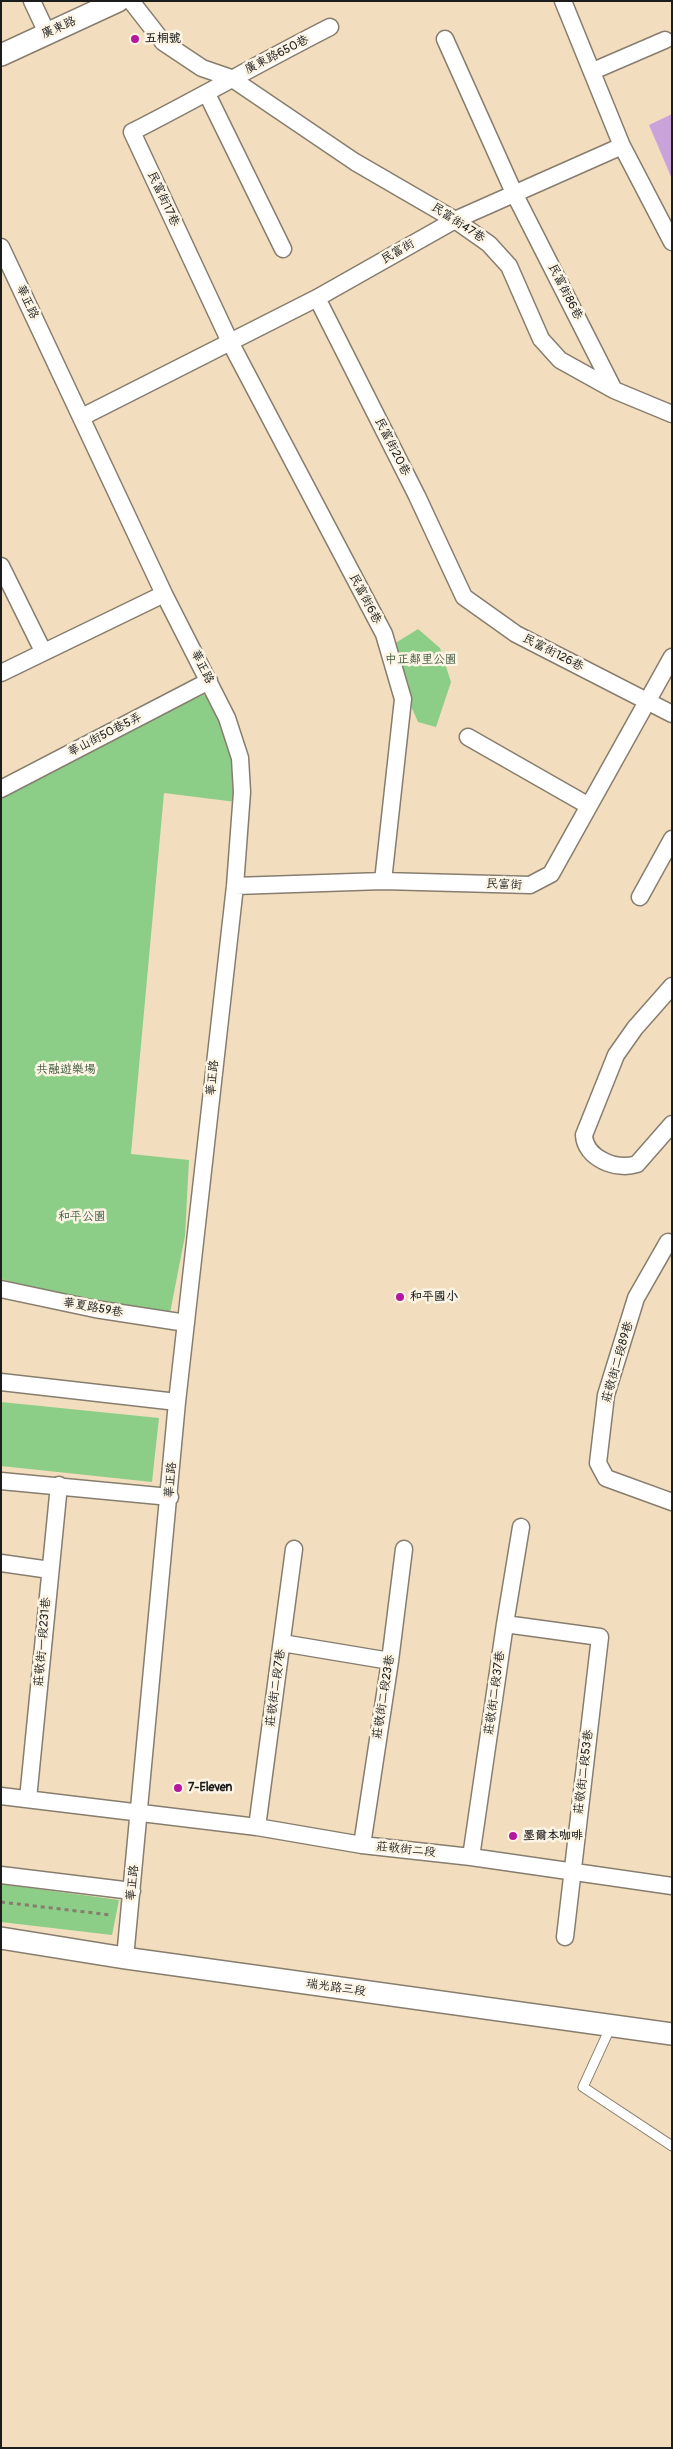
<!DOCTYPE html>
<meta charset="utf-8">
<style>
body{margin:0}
#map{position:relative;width:673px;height:2449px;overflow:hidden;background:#f2debf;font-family:Pangolin,sans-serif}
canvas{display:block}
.frame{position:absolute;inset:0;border:2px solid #1c1c1c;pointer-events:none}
</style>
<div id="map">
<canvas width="673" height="2449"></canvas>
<div class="frame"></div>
</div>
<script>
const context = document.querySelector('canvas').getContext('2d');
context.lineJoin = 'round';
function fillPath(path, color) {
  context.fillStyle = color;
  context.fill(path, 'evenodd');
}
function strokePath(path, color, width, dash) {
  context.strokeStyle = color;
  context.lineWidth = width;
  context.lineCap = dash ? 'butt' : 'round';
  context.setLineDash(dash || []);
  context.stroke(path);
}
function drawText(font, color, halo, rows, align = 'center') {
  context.font = font + ' Pangolin,"LXGW WenKai TC",sans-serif';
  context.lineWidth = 5;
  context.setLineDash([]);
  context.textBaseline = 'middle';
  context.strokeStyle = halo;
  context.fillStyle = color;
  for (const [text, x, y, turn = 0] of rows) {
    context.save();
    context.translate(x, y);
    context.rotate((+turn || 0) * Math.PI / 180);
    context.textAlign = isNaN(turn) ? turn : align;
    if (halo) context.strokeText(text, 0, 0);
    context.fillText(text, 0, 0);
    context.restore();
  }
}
fillPath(new Path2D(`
 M418 629 440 648 451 682 436 727 418 722 411 706 408 682 389 651 397 642Z
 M212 691 232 737 236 802 164 793 131 1154 189 1160 185 1236 170 1313 52 1292 1 1279V794L113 736Z
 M1 1402 159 1418 152 1482 1 1466Z
 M1 1884 119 1900 112 1935 1 1922Z`), '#8cce87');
fillPath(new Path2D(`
 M672 114V179L649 125Z`), '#cba3db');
const service = new Path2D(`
 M611 2026 583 2087 672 2146`);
const minor = new Path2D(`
 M32 1 47 33
 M131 1 163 42 202 68 231 78 355 162 455 220 489 244 509 266 541 339 560 360 614 390 672 414
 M563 1 622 146 672 242
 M330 27C263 61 199 98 132 132L230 342 384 634 403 699 383 881
 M445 39 515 195 614 390
 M593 71 665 40
 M207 94 283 249
 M1 247 164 594 227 718 240 758 242 792 235 886 177 1402 125 1958
 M317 298 417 496 464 597 516 634 672 714
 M82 417 317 298 455 220 622 146
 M1 566 43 651
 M1 673 164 594
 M468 737 589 806
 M1 789 209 681
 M235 886 383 881 530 885 551 874 672 657
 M640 897 672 839
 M672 986 635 1028 616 1055 584 1135C585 1158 616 1171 637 1164L672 1124
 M672 1244 668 1242 636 1298 606 1395 598 1463 606 1478 672 1502
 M1 1289 95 1309 186 1323
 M1 1382 177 1402
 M1 1481 170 1497
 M1 1563 50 1570
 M505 1624 521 1527
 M282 1643 390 1661
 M1 1796 257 1827 362 1845 471 1857 672 1886
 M28 1799 59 1485
 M257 1827 294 1549
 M362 1845 390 1661 404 1549
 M471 1857 505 1624 600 1637 565 1937
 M1 1875 132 1891`);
const tertiary = new Path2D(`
 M1 55 118 1
 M1 1938 125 1958 672 2034`);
strokePath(service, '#877d6e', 11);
strokePath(minor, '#877d6e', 19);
strokePath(tertiary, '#877d6e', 24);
strokePath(new Path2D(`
 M1 1902 111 1915`), '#877d6e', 3, [4, 4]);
strokePath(service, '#fff', 9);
strokePath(minor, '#fff', 16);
strokePath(tertiary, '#fff', 21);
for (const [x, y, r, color] of [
 [135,39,5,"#b5179e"],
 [400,1297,5,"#b5179e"],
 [178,1788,5,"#b5179e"],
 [513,1836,5,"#b5179e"]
]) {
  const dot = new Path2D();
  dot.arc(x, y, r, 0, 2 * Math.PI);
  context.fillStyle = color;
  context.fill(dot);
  strokePath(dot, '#fcf5e5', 2);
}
drawText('12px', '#1c1c1c', '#fcf5e5', [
 ["廣東路",59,28,-24],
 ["廣東路650巷",277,55,-27],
 ["民富街17巷",163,199,65],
 ["民富街47巷",458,223,33],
 ["民富街",398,252,-30],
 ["民富街86巷",565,292,63],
 ["華正路",27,302,65],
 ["民富街20巷",392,447,63],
 ["民富街6巷",365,599,62],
 ["民富街126巷",553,653,27],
 ["華正路",202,667,63],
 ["華山街50巷5弄",105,735,-27],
 ["民富街",504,885,2],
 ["華正路",213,1078,-84],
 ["華夏路59巷",93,1308,10],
 ["莊敬街二段89巷",618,1362,-74],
 ["華正路",171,1480,-85],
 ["莊敬街一段231巷",43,1642,-85],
 ["莊敬街二段7巷",276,1688,-82],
 ["莊敬街二段37巷",495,1693,-82],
 ["莊敬街二段23巷",384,1697,-81],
 ["莊敬街二段53巷",584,1772,-83],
 ["莊敬街二段",406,1850,6],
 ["華正路",133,1883,-84],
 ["瑞光路三段",336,1988,8]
]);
drawText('bold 12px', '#1c1c1c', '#fcf5e5', [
 ["五桐號",145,39],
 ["和平國小",410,1297],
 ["7-Eleven",188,1788],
 ["墨爾本咖啡",523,1836]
], 'left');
drawText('12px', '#435a41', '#fcf5e5', [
 ["中正鄰里公園",421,660],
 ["共融遊樂場",66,1070],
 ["和平公園",82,1217]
]);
</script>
